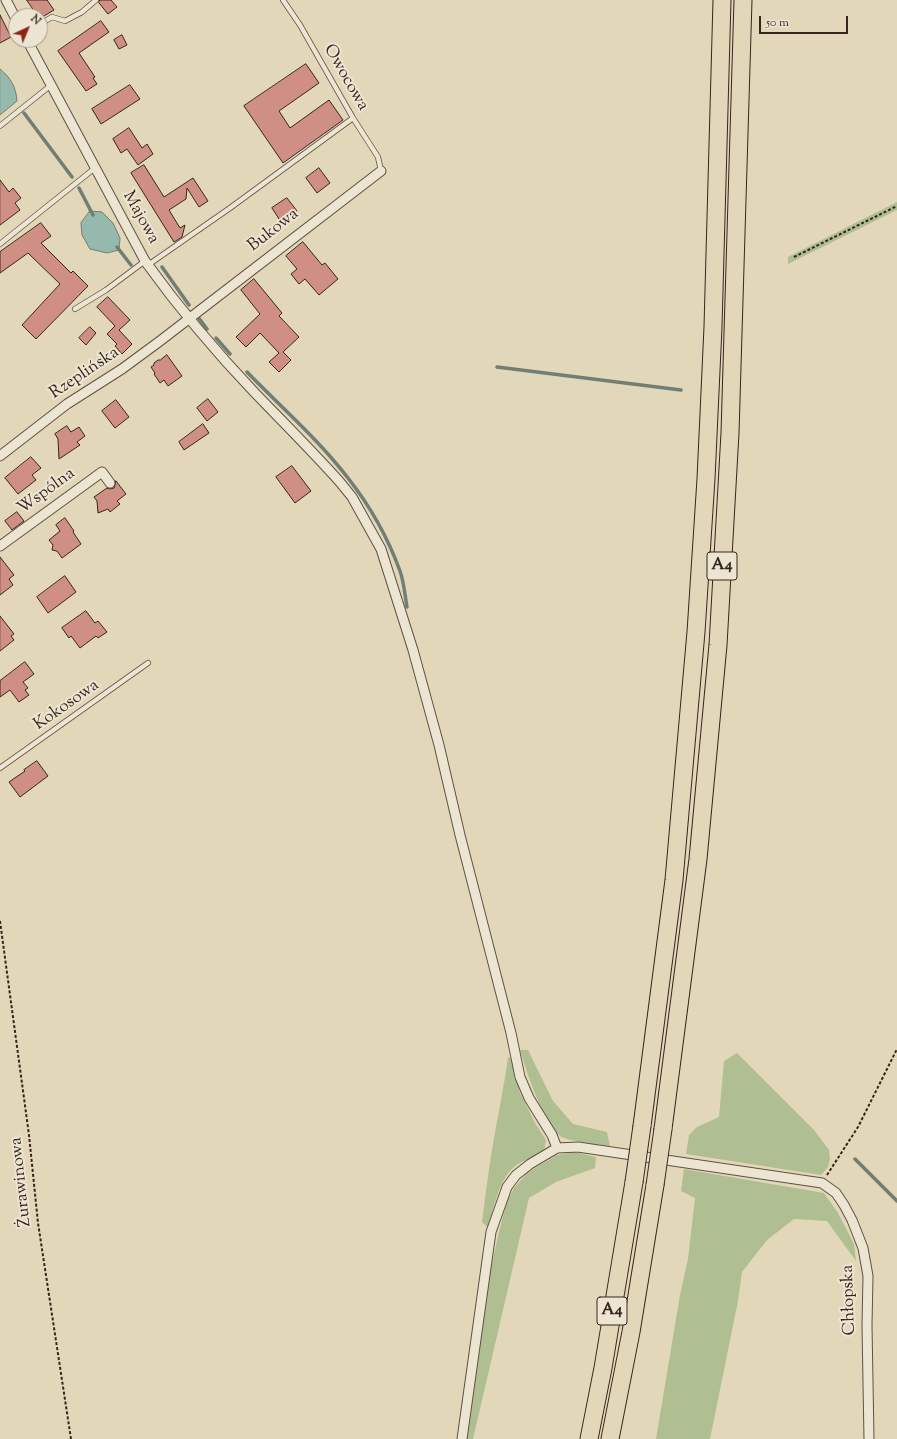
<!DOCTYPE html>
<meta charset="utf-8">
<style>
body{margin:0}
#map{position:relative;width:897px;height:1439px;overflow:hidden;background:#e2d7b9;font-family:"Sorts Mill Goudy",serif}
canvas{display:block}
.north{position:absolute;left:8px;top:8px;width:40px;height:40px;box-sizing:border-box;background:#ece5d2;border:1px solid #a4988a;border-radius:50%;rotate:44deg;font-size:11px;font-weight:700;line-height:16px;text-align:center;color:#38241d}
.north::after{content:'';display:block;margin:auto;width:14px;height:18px;background:#8f2418;clip-path:polygon(50% 0,100% 100%,50% 72%,0 100%)}
.scale{position:absolute;left:759px;top:16px;width:89px;height:18px;box-sizing:border-box;border:2px solid #38241d;border-top:0;padding-left:5px;font-size:12px;line-height:14px;white-space:nowrap;color:#38241d;-webkit-text-stroke:3px #ece5d2;paint-order:stroke}
</style>
<div id="map">
<canvas width="897" height="1439"></canvas>
<div class="north">N</div>
<div class="scale">50 m</div>
</div>
<script>
const context = document.querySelector('canvas').getContext('2d');
context.lineJoin = 'round';
function fillPath(path, color) {
  context.fillStyle = color;
  context.fill(path, 'evenodd');
}
function strokePath(path, color, width, dash) {
  context.strokeStyle = color;
  context.lineWidth = width;
  context.lineCap = dash ? 'butt' : 'round';
  context.setLineDash(dash || []);
  context.stroke(path);
}
function drawText(font, color, halo, rows, align = 'center') {
  context.font = font + ' "Sorts Mill Goudy",serif';
  context.lineWidth = 4;
  context.setLineDash([]);
  context.textBaseline = 'middle';
  context.strokeStyle = halo;
  context.fillStyle = color;
  for (const [text, x, y, turn = 0] of rows) {
    context.save();
    context.translate(x, y);
    context.rotate((+turn || 0) * Math.PI / 180);
    context.textAlign = isNaN(turn) ? turn : align;
    if (halo) context.strokeText(text, 0, 0);
    context.fillText(text, 0, 0);
    context.restore();
  }
}
fillPath(new Path2D(`
 M897 202V210L788 264V257Z
 M520 1050H528L553 1101 573 1124 607 1132 610 1146C596 1144 577 1142 564 1138 545 1131 526 1069 520 1050Z
 M737 1053 814 1130 829 1150 830 1158 828 1167 821 1175 686 1154 689 1135 697 1127 719 1117 724 1061Z
 M508 1057 511 1058 520 1093 535 1123 546 1140 544 1152C533 1157 517 1162 509 1172 497 1188 493 1209 488 1228L482 1222C486 1190 490 1159 496 1127 500 1104 505 1081 508 1057Z
 M574 1152 596 1157 595 1168 556 1182 529 1198 473 1439H466L481 1314 498 1236 507 1201 514 1188 527 1173 557 1155Z
 M684 1169 824 1193 838 1213 854 1244 856 1261 827 1221 794 1219 767 1240 742 1272 738 1301 710 1439H656L680 1295 688 1259 695 1198 681 1191Z`), '#b0bf92');
const water = new Path2D(`
 M0 69C11 78 16 87 17 101L0 115Z
 M90 211 102 212 113 223 120 238 119 250 107 253 90 249 82 235 81 223Z`);
fillPath(water, '#95baad');
strokePath(water, '#707e73', 1);
strokePath(new Path2D(`
 M24 113 72 177
 M79 188 93 215
 M117 247 131 265
 M162 267 189 305
 M198 317 207 329
 M216 338 230 354
 M497 367 681 390
 M247 372C281 407 318 439 348 478 370 506 388 538 400 571 404 582 405 596 407 607
 M855 1159 897 1201`), '#707e73', 3.5);
const building = new Path2D(`
 M27 0H47L54 10 44 16H38Z
 M100 0H111L117 7 108 14 99 3Z
 M0 15 11 37 0 43Z
 M101 21 109 32 79 53 95 77 93 78 97 84 86 91 58 51Z
 M122 35 127 45 119 49 114 40Z
 M306 64 319 83 279 111 290 128 329 100 343 120 283 163 244 106Z
 M130 85 140 99 101 124 92 109Z
 M129 128 142 148 147 144 153 154 138 165 127 149 121 153 113 139Z
 M144 165 164 197 193 178 208 201 199 207 187 188 186 199 169 210 180 228 185 225 182 237 174 242 131 173Z
 M319 168 330 183 317 193 306 178Z
 M0 180 9 192 13 188 21 198 15 203 20 210 0 225Z
 M287 198 297 211 281 222 272 208Z
 M41 223 51 236 41 243 71 273 73 271 88 286 36 339 22 325 60 284 28 253 0 273V252Z
 M303 242 322 265 325 263 338 279 319 295 305 279 299 284 291 274 297 269 286 256Z
 M254 279 282 313 279 316 299 337 283 352 291 360 279 372 269 362 279 353 260 333 246 347 236 337 260 314 241 290Z
 M108 297 130 320 119 330 132 344 122 354 115 346 117 344 107 334 115 326 97 307Z
 M90 327 96 333 86 345 79 338Z
 M167 355 182 376 168 386 164 380 160 383 154 374 155 373 151 367 154 365V363L158 360H160Z
 M208 399 218 412 207 421 197 408Z
 M116 400 129 417 115 428 102 411Z
 M203 424 209 433 184 450 179 442Z
 M67 426 71 432 79 427 85 436 77 442 80 445 59 459 58 439 55 434Z
 M31 457 41 468 32 475 36 480 18 494 5 478Z
 M292 466 311 491 295 503 276 477Z
 M116 481 126 494 117 501 120 504 110 512 108 509 98 513 97 501 94 497 107 488 110 489 114 488Z
 M17 512 24 521 12 530 5 521Z
 M65 518 74 531 73 532 81 544 62 558 57 551 52 550 53 545 49 540 60 531 56 525Z
 M0 557 14 575 9 579 13 585 0 595Z
 M65 576 76 592 48 613 37 597Z
 M86 611 95 623 98 621 107 632 98 638 96 636 80 648 71 636 69 638 62 628Z
 M0 616 14 634 11 636 14 640 0 651Z
 M25 662 34 674 23 682 28 688 25 690 29 695 19 702 10 690 0 697V681Z
 M37 761 48 776 20 797 9 782 25 771 24 770Z`);
fillPath(building, '#cf8f85');
strokePath(building, '#38241d', 1);
const lane = new Path2D(`
 M283 0 300 25 353 118 378 157 381 171
 M40 24 52 17 65 21 82 12 96 0
 M0 126 50 86
 M0 244 95 168
 M148 265 230 208 353 118
 M75 309 106 290 145 261
 M0 768 148 663`);
const street = new Path2D(`
 M6 0 16 19
 M27 40 145 261C179 308 215 351 255 393 283 422 312 451 339 481L352 497 381 549 413 650 439 745 460 835 511 1033 520 1077 529 1098 552 1135 557 1148
 M0 456 67 404 122 369 160 341 381 171
 M0 546 102 472 110 483
 M462 1439 491 1232 507 1187 516 1175 530 1164 557 1148 578 1147 822 1183 836 1193 844 1205 852 1220 863 1248 868 1276 867 1325 869 1439`);
const highway = new Path2D(`
 M642 1126 674 880 696 632 706 479 713 327 722 0
 M663 1129 698 859 718 645 730 433 743 0
 M589 1439 603 1368 634 1182
 M610 1439 631 1332 655 1185`);
strokePath(lane, '#625144', 6);
strokePath(street, '#625144', 11);
strokePath(highway, '#38241d', 19);
strokePath(new Path2D(`
 M794 257 897 206
 M0 921 29 1135 38 1223 71 1439
 M827 1175 858 1127 897 1049`), '#38241d', 2, [3, 2]);
strokePath(lane, '#ece5d2', 4.5);
strokePath(street, '#ece5d2', 9);
strokePath(highway, '#e2d7b9', 17);
const highwayBridge = new Path2D(`
 M634 1182 642 1126
 M655 1185 663 1129`);
strokePath(highwayBridge, '#38241d', 19, []);
strokePath(highwayBridge, '#e2d7b9', 17);
for (const [x, y, w] of [
 [722,566,30],
 [612,1311,30]
]) {
  const box = new Path2D();
  box.roundRect(x - w / 2, y - 14, w, 28, 3);
  context.fillStyle = '#ece5d2';
  context.fill(box);
  strokePath(box, '#38241d', 1);
}
drawText('bold 16px', '#38241d', null, [
 ["A4",722,566],
 ["A4",612,1311]
]);
drawText('17px', '#38241d', '#ece5d2', [
 ["Owocowa",345,78,60],
 ["Majowa",140,218,61],
 ["Bukowa",274,231,-38],
 ["Rzeplińska",85,374,-34],
 ["Wspólna",47,492,-36],
 ["Kokosowa",67,706,-35],
 ["Żurawinowa",22,1182,-96],
 ["Chłopska",850,1300,-92]
]);
</script>
